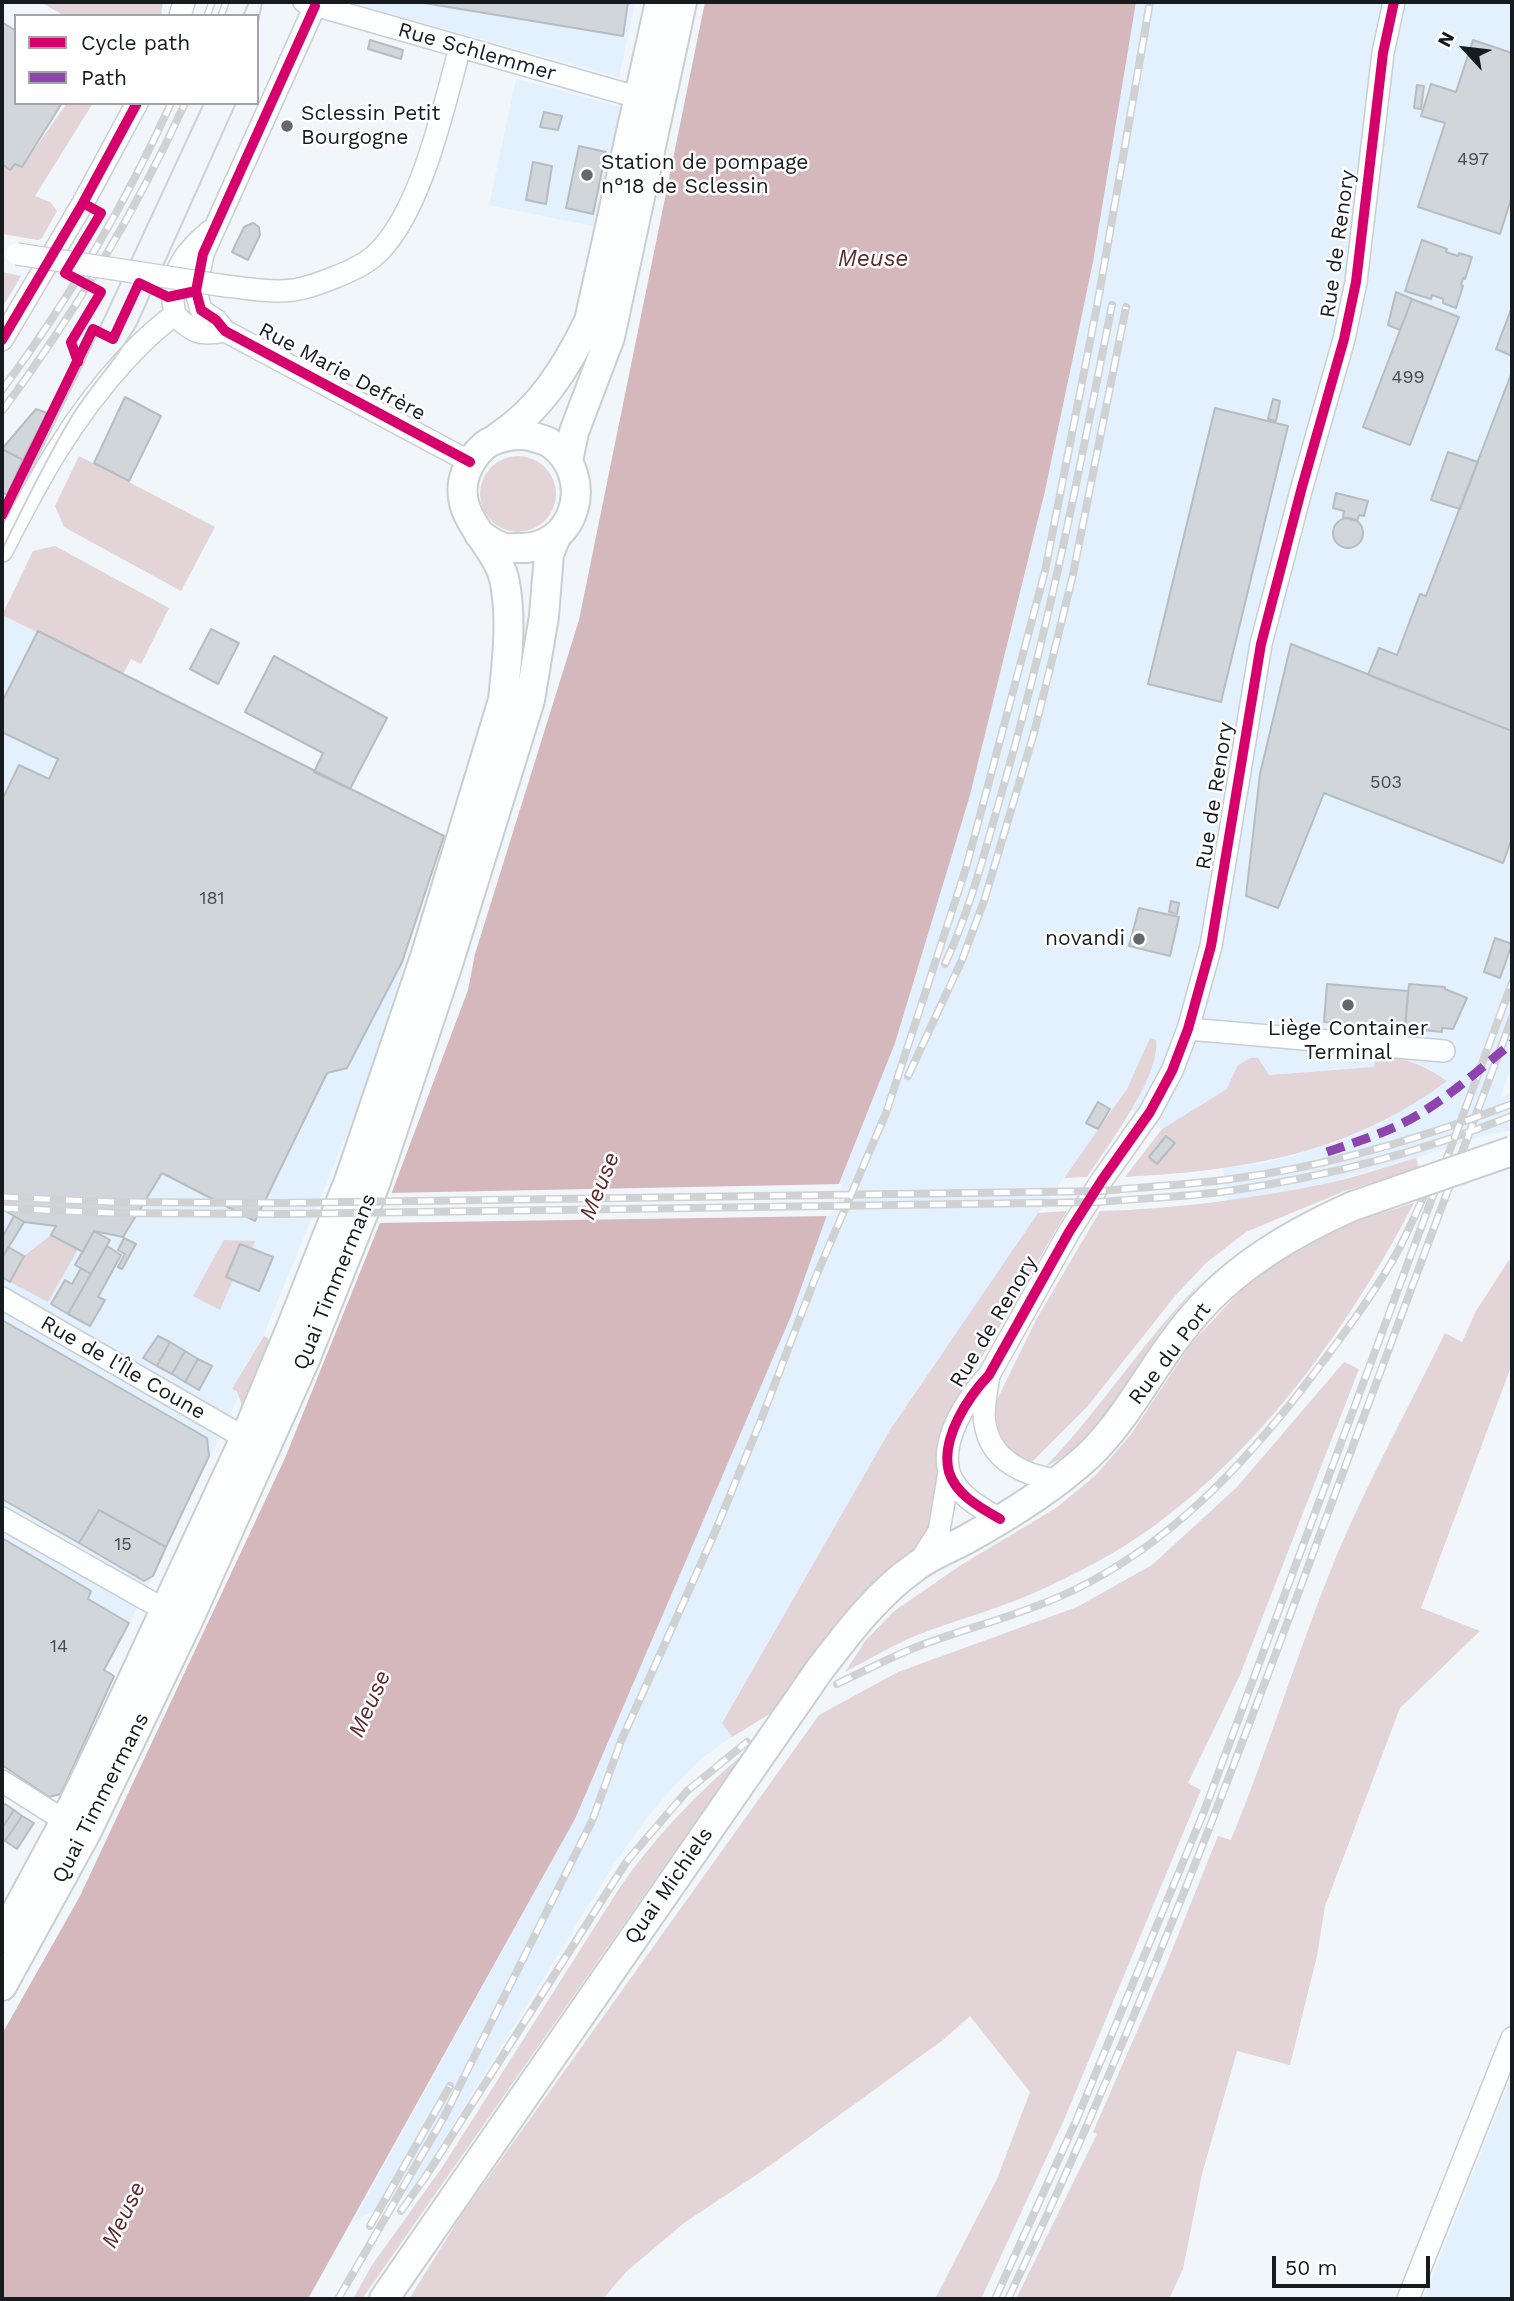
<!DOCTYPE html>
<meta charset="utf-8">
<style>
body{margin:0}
#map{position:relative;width:1514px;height:2301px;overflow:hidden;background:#f1f6fa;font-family:"Work Sans",sans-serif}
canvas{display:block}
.frame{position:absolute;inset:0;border:4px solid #161b20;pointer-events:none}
.legend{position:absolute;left:14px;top:14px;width:245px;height:91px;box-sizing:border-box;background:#fff;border:2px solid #a2a4a6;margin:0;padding:9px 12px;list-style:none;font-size:21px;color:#161b20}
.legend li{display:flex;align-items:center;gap:14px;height:35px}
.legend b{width:35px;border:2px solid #a2a4a6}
.north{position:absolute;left:1430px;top:14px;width:70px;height:70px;-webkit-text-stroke:5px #fff;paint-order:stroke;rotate:297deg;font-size:19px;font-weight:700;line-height:28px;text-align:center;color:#161b20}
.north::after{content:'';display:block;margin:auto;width:24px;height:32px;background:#161b20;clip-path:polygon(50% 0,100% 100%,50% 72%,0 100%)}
.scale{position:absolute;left:1272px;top:2256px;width:158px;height:32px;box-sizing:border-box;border:4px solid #161b20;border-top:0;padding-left:9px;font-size:21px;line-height:24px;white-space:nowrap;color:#161b20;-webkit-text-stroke:5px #fff;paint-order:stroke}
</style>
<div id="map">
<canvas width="1514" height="2301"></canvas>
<div class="frame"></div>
<ul class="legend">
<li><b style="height:9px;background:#d6006c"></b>Cycle path</li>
<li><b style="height:9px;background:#8e44ad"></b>Path</li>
</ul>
<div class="north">N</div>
<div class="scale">50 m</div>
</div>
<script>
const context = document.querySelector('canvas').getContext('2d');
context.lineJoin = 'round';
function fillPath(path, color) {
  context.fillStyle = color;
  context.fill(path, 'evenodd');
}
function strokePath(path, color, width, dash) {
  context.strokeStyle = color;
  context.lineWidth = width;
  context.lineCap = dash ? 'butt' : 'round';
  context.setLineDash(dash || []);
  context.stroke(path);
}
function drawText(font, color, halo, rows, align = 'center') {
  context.font = font + ' "Work Sans",sans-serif';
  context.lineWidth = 5;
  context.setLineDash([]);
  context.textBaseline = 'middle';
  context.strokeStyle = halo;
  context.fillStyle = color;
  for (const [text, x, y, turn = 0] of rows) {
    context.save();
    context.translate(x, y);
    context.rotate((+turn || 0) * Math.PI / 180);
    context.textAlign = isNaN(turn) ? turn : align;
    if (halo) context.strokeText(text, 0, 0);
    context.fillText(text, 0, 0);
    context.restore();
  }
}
fillPath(new Path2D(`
 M347 2H635L619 77Z
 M1136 2H1512V1065L1500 1098 1512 1094V1130L1486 1135 1416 1158 1326 1183 1228 1201 1223 1168 1263 1163 1301 1154 1339 1141 1380 1124 1447 1081 1427 1067 1403 1059 1377 1055 1375 1067 1268 1075 1258 1059 1237 1066 1227 1089 1162 1129 1131 1110 1155 1057 1157 1050 1148 1042 1139 1067 1115 1108 1038 1213 890 1430 722 1722 731 1737 701 1759 677 1783 649 1815 614 1864 413 2189 353 2222 575 1819 791 1316 832 1201 970 795 1045 491 1093 262Z
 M516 79 622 107 597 227 489 205Z
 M2 615 38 631 444 836 362 1097 232 1411 153 1576 105 1670 114 1676 61 1794 49 1797 2 1765Z
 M1512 2074V2299H1423L1430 2283Z`), '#e3f0fd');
fillPath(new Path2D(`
 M40 2H163L161 16H65Z
 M67 103H93L35 196 50 202 57 211 42 238 38 240 2 234V164L10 170 15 164 22 167Z
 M2 272 21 276 2 308Z
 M480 494a38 38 0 1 1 76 0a38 38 0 1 1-76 0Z
 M79 456 215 527 181 591 64 527 55 506Z
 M55 546 169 608 141 664 131 659 123 674 2 615 33 551Z
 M1150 1038 1156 1040C1161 1076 1107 1147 1087 1177L1064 1178 1127 1089Z
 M1377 1054C1406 1059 1423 1064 1447 1081 1347 1155 1246 1170 1125 1177L1162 1129 1227 1089 1237 1066 1250 1058H1258L1269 1075 1374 1067Z
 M1416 1158 1419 1168 1342 1192 1246 1232 1206 1263 1175 1296 1087 1407 1028 1466 997 1448 991 1412 1036 1320 1100 1211C1175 1209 1249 1199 1323 1184 1354 1178 1385 1167 1416 1158Z
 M1414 1203C1355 1316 1270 1438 1167 1516 1132 1544 1090 1567 1049 1586 1005 1608 956 1619 910 1638 888 1648 866 1661 845 1672L866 1640 893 1612 961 1565 1056 1508 1096 1475 1132 1433 1191 1344 1242 1289 1267 1269 1346 1224Z
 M1067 1211 944 1422 932 1519 928 1533 919 1546 860 1597 824 1640 773 1712 732 1737 722 1723 890 1430 1038 1213Z
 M51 1235 78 1249 48 1302 10 1282 24 1256Z
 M224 1240 255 1241 252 1249 240 1244 227 1277 233 1280 220 1310 193 1296Z
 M1509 1260 1512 1262V1364L1421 1608 1480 1631 1400 1708 1325 1906 1317 1956 1290 2065 1237 2051 1202 2174 1183 2269 1169 2299H1016L1097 2134 1093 2132 1166 1965 1218 1836 1231 1840C1269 1747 1298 1650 1336 1557 1368 1481 1409 1407 1445 1333L1462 1342 1476 1311Z
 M1208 1276C1188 1297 1169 1318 1153 1342 1124 1386 1096 1444 1045 1467 1104 1407 1147 1333 1208 1276Z
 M264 1336 274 1342 245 1406H242L237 1391 232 1389Z
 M1344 1362 1359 1369 1240 1675 1188 1783 1201 1790 1064 2120 981 2299H935L997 2179 1030 2092 970 2016 943 2040 765 2169 684 2223 626 2272 603 2299H409L462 2214 819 1715 898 1672 1077 1607 1152 1565 1237 1487Z
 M741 1756 362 2299H353L372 2265 443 2166 620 1887C655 1837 695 1795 741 1756Z`), '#e2d4d7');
fillPath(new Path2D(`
 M705 2H1136L1093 262 1045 491 970 795 895 1043 832 1201 791 1316 575 1819 308 2299H2V2034L80 1896 285 1458 386 1208 468 990 475 954 579 620Z`), '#d5b8bc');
fillPath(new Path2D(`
 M843 1184 831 1216 376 1223 388 1193Z`), '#f1f6fa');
const building = new Path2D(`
 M418 2H628L623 36Z
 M2 22 16 31V103H62L22 167 15 164 10 170 2 164Z
 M370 40 403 50 401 59 368 49Z
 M1473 40 1512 53V196L1500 234 1418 207 1445 123 1421 116 1431 84 1456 92Z
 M1417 85 1424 86 1421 109 1414 108Z
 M544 112 562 116 558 130 540 127Z
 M579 146 606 152 593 214 566 208Z
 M533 162 552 166 546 204 526 200Z
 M253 223 259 227 260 235 248 260 232 252 244 227Z
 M1422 240 1447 249 1446 252 1458 256 1459 253 1472 257 1465 279 1463 278 1461 285 1463 286 1456 308 1443 303V299L1432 295 1431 299 1405 291Z
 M1396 292 1412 299 1400 330 1388 325Z
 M1412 299 1459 317 1410 445 1363 427Z
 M1512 307V356L1496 349Z
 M1512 372V731L1368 675 1379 648 1397 655 1420 594 1426 596Z
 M125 397 161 416 129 481 94 463Z
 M1273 399 1280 401 1276 421 1268 419Z
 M1215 408 1288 426 1221 702 1148 684Z
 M36 409 47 413 23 460 2 449Z
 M2 449 23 460 7 495 2 492Z
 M1448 452 1478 462 1460 509 1431 500Z
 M1336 493 1368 501 1364 516 1359 515 1357 521 1343 517 1344 511 1333 508Z
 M1333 533a15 15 0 1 1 30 0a15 15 0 1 1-30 0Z
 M211 629 239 643 218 684 190 669Z
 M38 631 444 836 402 962 347 1068 327 1073 255 1221 162 1173 123 1237 94 1231 83 1252 51 1235 56 1226 24 1222 2 1209V800L19 765 49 779 58 759 2 732V702Z
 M1291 644 1512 731V838L1503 863 1324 793 1278 908 1246 896 1260 774Z
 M274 656 387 718 350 789 314 772 323 753 245 712Z
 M1171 901 1179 903 1177 914 1169 912Z
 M1139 908 1179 917 1170 956 1129 946Z
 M1495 938 1512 944 1500 978 1484 972Z
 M1327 984 1408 991 1405 1028 1324 1022Z
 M1409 984 1445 987V989L1467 998 1453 1029 1442 1028V1032L1405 1028Z
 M1098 1102 1110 1109 1098 1129 1086 1123Z
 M1166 1136 1175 1143 1157 1164 1149 1157Z
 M14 1216 24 1222 2 1258V1238Z
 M94 1231 110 1240 91 1274 75 1265Z
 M124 1238 136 1244 122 1269 118 1267 125 1254 118 1250Z
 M240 1244 273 1257 259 1291 226 1277Z
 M107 1246 121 1255 98 1297 105 1300 90 1326 68 1314Z
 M8 1247 24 1256 10 1282 2 1277V1258Z
 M81 1268 91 1274 68 1314 51 1304 65 1280 72 1284Z
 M2 1320 207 1438 209 1456 166 1547 99 1510 79 1543 2 1499Z
 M158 1336 170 1342 157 1366 143 1358Z
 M170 1342 185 1351 172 1374 157 1366Z
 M185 1351 198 1359 185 1382 172 1374Z
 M198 1359 212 1366 199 1390 185 1382Z
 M99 1510 166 1547 153 1576 144 1581 79 1543Z
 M2 1538 91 1591 88 1599 129 1623 104 1670 114 1676 61 1794 49 1797 2 1765Z
 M5 1804 14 1810 2 1828V1808Z
 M14 1810 22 1816 5 1841 2 1839V1828Z
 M22 1816 34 1823 17 1849 5 1841Z`);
fillPath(building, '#d1d6da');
strokePath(building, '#b7bcc0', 2);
const minor = new Path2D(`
 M304 2 640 98
 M315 6 203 254 196 291 201 310 216 320 225 331 470 462
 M180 16 184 2
 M219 285C243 288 270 293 294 290 313 287 358 270 373 257 420 218 444 106 460 47
 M175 315C167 277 181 255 210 231
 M2 340 83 203 137 103
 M2 551C38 480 72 417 127 358 142 342 157 327 175 315 193 333 200 336 225 331
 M1188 1029 1444 1051
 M2 1298 245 1438
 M989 1375C987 1391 982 1408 985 1424 991 1461 1025 1476 1058 1480
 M2 1518 165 1610
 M1000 1519C981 1508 956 1495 949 1472 940 1439 968 1397 989 1375L1069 1232 1102 1180 1150 1112 1172 1071 1188 1029 1211 946 1261 644 1302 487 1344 339 1356 282 1383 53 1394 2
 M920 1561 939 1531 949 1472
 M2 1781 65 1821
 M1408 2299 1512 2038`);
const major = new Path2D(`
 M498 437C541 409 567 366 589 321L660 2
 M568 461 574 432 610 337 682 2
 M2 1938 65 1821 110 1728 245 1438 291 1328 349 1181 425 957 503 700C507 661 512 622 505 583 498 543 449 517 466 472 470 462 476 453 484 446 495 437 516 433 530 436 536 438 544 439 550 443 597 476 576 551 518 548 513 548 507 549 502 547 494 545 486 538 479 534
 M2 1986 86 1833 188 1621 304 1362 375 1184 448 964 530 700 544 616 549 554 556 537
 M384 2299 820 1669C848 1633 876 1595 914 1568 929 1556 948 1549 965 1540 1007 1517 1052 1489 1088 1456 1128 1418 1151 1367 1186 1325 1229 1270 1290 1234 1353 1206`);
strokePath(minor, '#c9ced2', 24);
strokePath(major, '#c9ced2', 32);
strokePath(minor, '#fdfefe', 21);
strokePath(major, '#fdfefe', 28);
strokePath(new Path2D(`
 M243 16 249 2
 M257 28 262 2
 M28 477 83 364 204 103
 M2 550C24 505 46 459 72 416 92 384 119 357 137 324L236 103`), '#d0d1d2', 2);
const rail = new Path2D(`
 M207 16 212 2
 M221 16 226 2
 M2 390C68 301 125 205 171 103
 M2 411C74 315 135 213 185 103
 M945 964C971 908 986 847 1003 788 1049 629 1080 467 1112 305
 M908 1076 962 960 984 901 1034 733 1072 579 1126 307
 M2 1197 113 1202 279 1203 1102 1191C1142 1187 1183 1185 1224 1180 1322 1168 1420 1139 1512 1104
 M2 1208 112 1213 280 1214 1100 1202C1143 1198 1186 1197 1228 1191 1325 1177 1421 1152 1512 1116
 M837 1684C864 1671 891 1657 919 1646 970 1627 1024 1614 1074 1590 1169 1544 1242 1467 1306 1384 1337 1343 1368 1303 1394 1258 1406 1237 1416 1213 1426 1191
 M401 2211 426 2176 627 1861 687 1791 747 1742
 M370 2226 450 2086
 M338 2299 444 2117 592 1821 621 1741 712 1539 761 1420 814 1281 886 1113 966 868 1045 571 1097 306 1150 2
 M995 2299 1076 2121 1205 1809 1512 983
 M1008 2299C1126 2051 1224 1795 1319 1537 1383 1364 1448 1191 1512 1018`);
strokePath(rail, '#d0d1d2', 8);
strokePath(rail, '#fff', 5, [16]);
const minorBridge = new Path2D(`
 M17 254 219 285`);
const majorBridge = new Path2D(`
 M1353 1206 1512 1151`);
strokePath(minorBridge, '#c9ced2', 24, []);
strokePath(majorBridge, '#c9ced2', 32, []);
strokePath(minorBridge, '#fdfefe', 21);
strokePath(majorBridge, '#fdfefe', 28);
strokePath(new Path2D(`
 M1327 1152C1353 1143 1379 1135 1403 1123 1443 1103 1477 1071 1512 1043`), '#8e44ad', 9, [18, 9]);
strokePath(new Path2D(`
 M315 6 203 254 196 291 201 310 216 320 225 331 470 462
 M2 340 83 203 137 103
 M78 362 71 342 101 292 65 273 101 213 83 203
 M2 515 93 329 113 339 139 283 168 297 196 291
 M1000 1519C981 1508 956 1495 949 1472 940 1439 968 1397 989 1375L1069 1232 1102 1180 1150 1112 1172 1071 1188 1029 1211 946 1261 644 1302 487 1344 339 1356 282 1383 53 1394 2`), '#d6006c', 10);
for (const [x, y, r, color] of [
 [287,126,7,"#63686c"],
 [587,175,7,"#63686c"],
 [1139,939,7,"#63686c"],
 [1348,1005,7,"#63686c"]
]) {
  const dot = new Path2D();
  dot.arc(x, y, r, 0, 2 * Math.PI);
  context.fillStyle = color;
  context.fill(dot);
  strokePath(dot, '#fff', 2.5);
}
drawText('18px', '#454a4e', null, [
 ["497",1473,160],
 ["499",1408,378],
 ["503",1386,783],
 ["181",212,899],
 ["15",123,1545],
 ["14",59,1647]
]);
drawText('21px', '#161b20', '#fff', [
 ["Rue Schlemmer",477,52,16],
 ["Rue de Renory",1338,244,-82],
 ["Rue Marie Defrère",342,372,28],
 ["Rue de Renory",1215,796,-81],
 ["Quai Timmermans",335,1282,-68],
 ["Rue de Renory",994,1322,-59],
 ["Rue du Port",1170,1354,-53],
 ["Rue de l'Île Coune",123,1368,30],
 ["Quai Timmermans",101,1798,-63],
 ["Quai Michiels",669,1886,-55]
]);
drawText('21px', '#161b20', '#fff', [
 ["Sclessin Petit",301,114],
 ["Bourgogne",301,138],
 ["Station de pompage",601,163],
 ["n°18 de Sclessin",601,187],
 ["novandi",1125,939,"right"],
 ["Liège Container",1348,1029,"center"],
 ["Terminal",1348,1053,"center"]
], 'left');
drawText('italic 23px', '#602730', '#fff', [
 ["Meuse",873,259],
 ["Meuse",600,1186,-68],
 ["Meuse",370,1704,-66],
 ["Meuse",124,2215,-64]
]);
</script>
